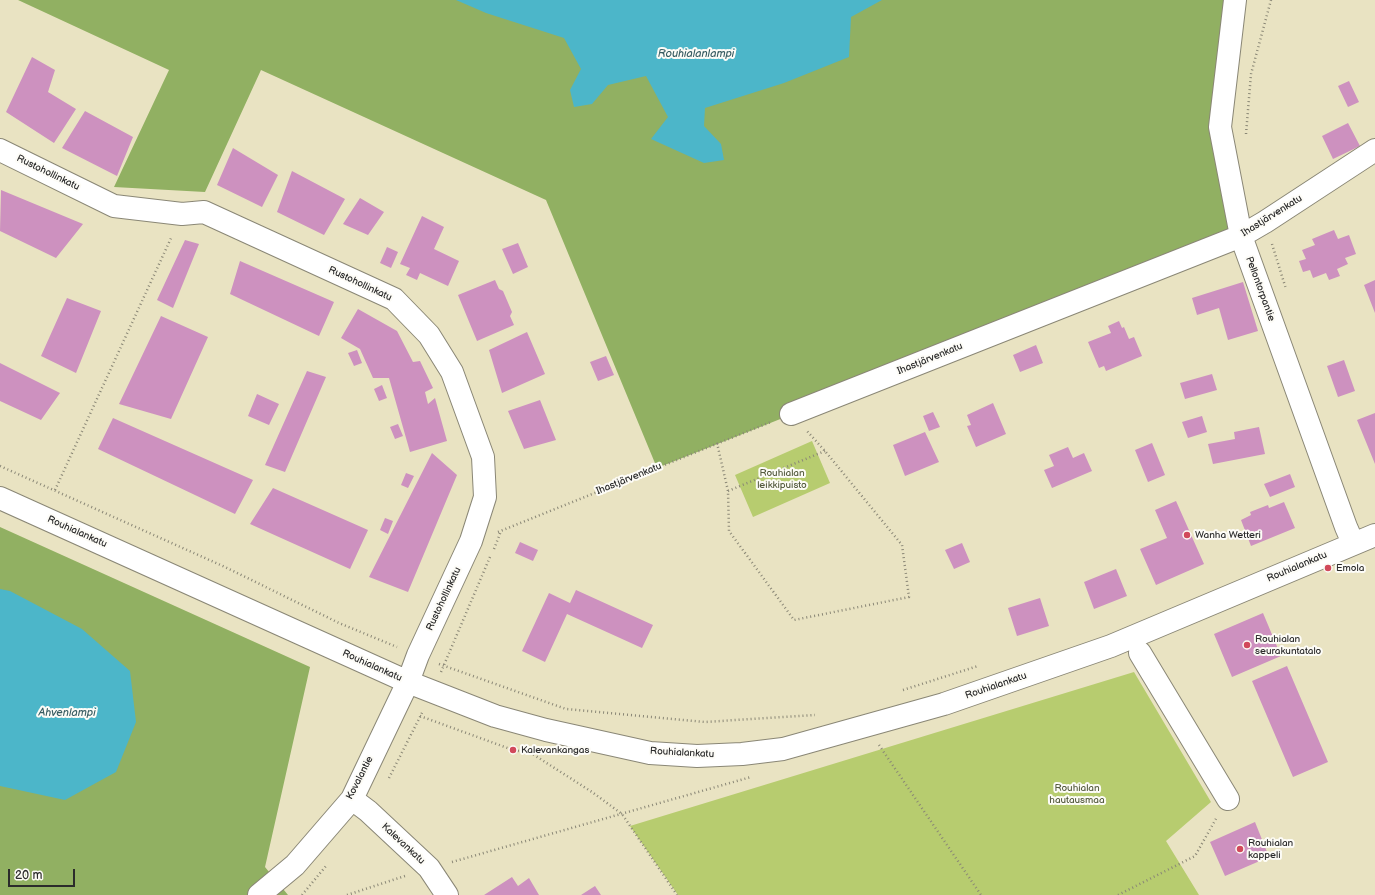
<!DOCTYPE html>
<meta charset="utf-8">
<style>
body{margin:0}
#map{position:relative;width:1375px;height:895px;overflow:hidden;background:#e9e3c2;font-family:"Balsamiq Sans",sans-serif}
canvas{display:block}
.scale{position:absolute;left:8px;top:869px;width:67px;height:18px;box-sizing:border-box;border:2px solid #2b2b2b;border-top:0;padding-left:5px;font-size:12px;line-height:14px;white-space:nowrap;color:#2b2b2b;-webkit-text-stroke:3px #fdfcf7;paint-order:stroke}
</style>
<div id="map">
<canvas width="1375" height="895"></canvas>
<div class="scale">20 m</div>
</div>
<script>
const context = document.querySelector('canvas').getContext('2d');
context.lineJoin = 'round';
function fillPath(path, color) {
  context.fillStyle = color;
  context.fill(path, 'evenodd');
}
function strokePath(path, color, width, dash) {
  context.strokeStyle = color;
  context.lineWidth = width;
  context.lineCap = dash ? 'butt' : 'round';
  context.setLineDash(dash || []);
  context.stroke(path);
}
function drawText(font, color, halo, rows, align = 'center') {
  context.font = font + ' "Balsamiq Sans",sans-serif';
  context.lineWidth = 4;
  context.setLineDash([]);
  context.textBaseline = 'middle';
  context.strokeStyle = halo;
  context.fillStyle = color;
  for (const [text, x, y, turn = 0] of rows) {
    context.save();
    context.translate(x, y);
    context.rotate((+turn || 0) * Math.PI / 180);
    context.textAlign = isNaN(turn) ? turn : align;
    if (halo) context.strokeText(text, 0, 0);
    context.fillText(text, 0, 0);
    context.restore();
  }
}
fillPath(new Path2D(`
 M812 441 830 483 753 517 735 475Z
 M1134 672 1211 802 1166 841 1199 895H678L630 826Z`), '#b7cc6f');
fillPath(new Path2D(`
 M18 0H1235L1220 127 1241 236 657 468 546 200 261 70 205 192 114 187 169 70Z
 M0 527 310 667 265 867 288 895H0Z`), '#91b062');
fillPath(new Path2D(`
 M456 0H882L851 17 849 57 784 83 705 108 704 126 721 144 724 160 704 163 651 139 668 117 646 76 608 85 592 104 574 107 570 90 581 69 564 38 486 13Z
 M0 589 10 591 82 629 130 671 136 722 116 772 65 800 0 786Z`), '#4cb6c9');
fillPath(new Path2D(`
 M32 57 55 70 48 92 76 109 54 143 6 112Z
 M1349 81 1359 102 1348 107 1338 86Z
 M85 111 133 137 117 176 62 148Z
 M1348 123 1360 146 1333 159 1322 136Z
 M233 148 278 175 262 207 217 185Z
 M292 171 345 199 324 235 277 212Z
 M1 190 83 224 56 258 0 231Z
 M360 198 384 212 368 235 343 224Z
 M422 216 444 227 434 249 459 261 448 286 420 273 417 280 406 275 410 268 400 264Z
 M1334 230 1338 239 1349 235 1356 254 1345 258 1348 264 1337 269 1340 276 1329 280 1326 273 1313 278 1310 270 1303 272 1299 261 1306 259 1302 250 1315 245 1312 239Z
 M185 240 199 244 173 308 157 300Z
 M518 243 528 267 513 274 502 249Z
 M387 247 398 252 391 268 380 263Z
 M240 261 334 302 319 336 230 294Z
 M495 280 499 289 503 291 512 312 510 316 514 325 477 341 458 295Z
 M1375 280V313L1364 285Z
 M1243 282 1258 331 1228 340 1219 308 1197 315 1192 298Z
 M67 298 101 311 76 373 41 356Z
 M358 309 397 331 413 362 420 361 433 388 425 392 428 404 435 398 447 441 410 452 389 378H373L360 349 341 338Z
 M161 316 208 337 171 419 119 404Z
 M1119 321 1122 328 1124 327 1129 339 1134 337 1142 356 1106 371 1104 366 1099 368 1088 342 1111 333 1108 326Z
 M527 332 545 374 502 393 489 350Z
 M1036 345 1043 363 1020 372 1013 355Z
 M357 350 362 363 354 366 348 353Z
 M606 356 614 375 598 381 590 362Z
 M1344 360 1355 391 1338 397 1327 366Z
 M0 363 60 393 41 420 0 401Z
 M307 371 326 377 285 472 265 465Z
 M1212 374 1217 390 1185 399 1180 383Z
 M382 385 387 398 379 401 374 389Z
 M257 394 279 404 269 425 248 416Z
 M540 400 556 440 524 449 508 411Z
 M993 403 1006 434 976 447 967 426 971 425 967 415Z
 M933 412 940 427 929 431 923 416Z
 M1375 413V464L1357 420Z
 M1202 416 1207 432 1188 438 1182 422Z
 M113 418 253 480 235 514 98 449Z
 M398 424 403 436 395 439 390 427Z
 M1259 427 1265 454 1213 464 1208 444 1235 439 1234 432Z
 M925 432 939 462 905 476 893 445Z
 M1152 443 1165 475 1148 482 1135 450Z
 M1068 447 1073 458 1084 453 1092 471 1052 488 1044 470 1054 466 1049 455Z
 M432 453 457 475 408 592 369 577Z
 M406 473 414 476 408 488 401 485Z
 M1290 474 1295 487 1270 497 1264 484Z
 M273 488 368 530 350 569 250 524Z
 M1176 501 1204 564 1156 585 1140 549 1167 538 1155 510Z
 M1284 502 1295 528 1251 546 1241 520 1251 515 1250 512 1268 505 1269 508Z
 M385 518 393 521 388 534 380 530Z
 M520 542 538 550 533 561 515 553Z
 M962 543 970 562 954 569 945 550Z
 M1116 569 1127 596 1094 609 1084 582Z
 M576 590 653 625 642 648 567 614 545 662 522 651 549 593 570 603Z
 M1040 598 1049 626 1017 636 1008 608Z
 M1263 613 1281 656 1232 677 1214 634Z
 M1287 666 1328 762 1293 777 1252 681Z
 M1255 822 1269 857 1225 876 1210 842Z
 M512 877 518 886 529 878 539 895H484Z
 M595 886 601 895H581Z`), '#cd91bf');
const minor = new Path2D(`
 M1235 0 1220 127 1241 236 1346 527 1353 543
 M0 150 114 206 182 214 204 212 394 299 429 335 452 372 483 457 485 497 471 541 418 655 408 682 352 799 295 865 259 895
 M791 414 1241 236 1265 222 1375 150
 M0 498 408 682 495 716 546 730 650 753 697 756 742 754 783 749 944 704 1111 646 1375 535
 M1140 653 1228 799
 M352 799 368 811 429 868 447 895`);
strokePath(minor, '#8a8776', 24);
strokePath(new Path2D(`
 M1246 134 1251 74 1271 0
 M1272 244 1286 289
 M717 443 728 491 729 531 794 620 909 597 902 545 825 451 807 431
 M0 466 225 567 339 623 397 647
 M55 490 172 236
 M728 491 825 451
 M498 532 771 422
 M494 549 501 531
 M439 664 566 709 705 722 815 715
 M441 672 490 557
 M903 690 978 666
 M420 716 513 750 531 753 592 792 622 814 677 895
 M879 745 981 895
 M389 778 423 711
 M452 862 751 777
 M302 895 326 866
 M347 895 405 876
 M1118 895 1195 856 1217 817`), '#8a8776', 2.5, [1, 3]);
strokePath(minor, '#fff', 22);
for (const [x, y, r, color] of [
 [1187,535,4,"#d1495b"],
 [1328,568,4,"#d1495b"],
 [1247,645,4,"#d1495b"],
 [513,750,4,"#d1495b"],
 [1240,849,4,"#d1495b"]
]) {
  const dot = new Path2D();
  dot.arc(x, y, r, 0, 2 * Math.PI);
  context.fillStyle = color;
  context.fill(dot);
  strokePath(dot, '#fdfcf7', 1.5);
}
drawText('10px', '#2b2b2b', '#fdfcf7', [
 ["Rustohollinkatu",48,173,26],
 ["Ihastjärvenkatu",1272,216,-32],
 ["Rustohollinkatu",360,284,25],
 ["Pellontorpantie",1260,289,70],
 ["Ihastjärvenkatu",930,359,-22],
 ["Ihastjärvenkatu",629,479,-22],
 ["Rouhialankatu",77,532,24],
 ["Rouhialankatu",1297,567,-23],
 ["Rustohollinkatu",444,599,-65],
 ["Rouhialankatu",372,666,24],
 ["Rouhialankatu",996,686,-19],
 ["Rouhialankatu",682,753,3],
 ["Kovalantie",360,778,-63],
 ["Kalevankatu",403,844,43]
]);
drawText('10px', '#555b3f', '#fdfcf7', [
 ["Rouhialan",782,473],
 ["leikkipuisto",782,485],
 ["Rouhialan",1077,788],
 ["hautausmaa",1077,800]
]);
drawText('10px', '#2b2b2b', '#fdfcf7', [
 ["Wanha Wetteri",1195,535],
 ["Emola",1336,568],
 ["Rouhialan",1255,639],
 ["seurakuntatalo",1255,651],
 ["Kalevankangas",521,750],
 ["Rouhialan",1248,843],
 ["kappeli",1248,855]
], 'left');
drawText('italic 11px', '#375c62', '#fdfcf7', [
 ["Rouhialanlampi",696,54],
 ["Ahvenlampi",67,713]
]);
</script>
